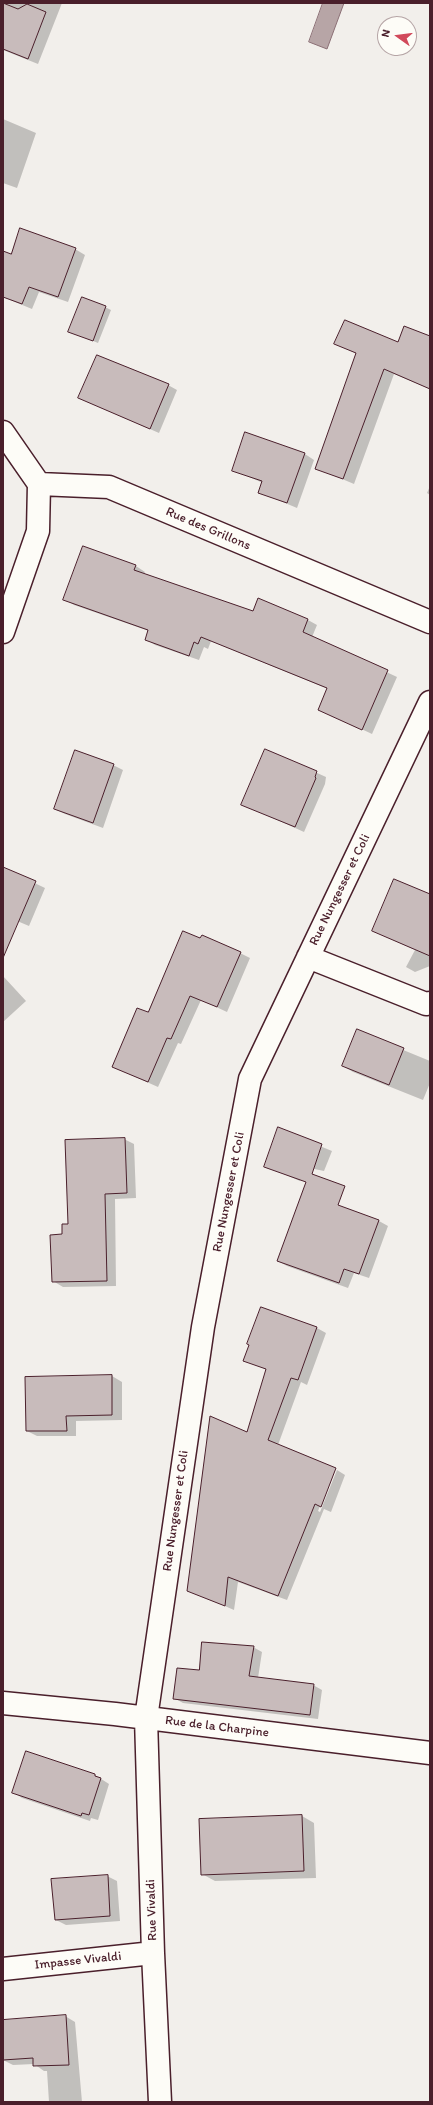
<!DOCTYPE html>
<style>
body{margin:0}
#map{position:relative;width:433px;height:2105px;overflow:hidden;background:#f2efeb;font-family:Itim,sans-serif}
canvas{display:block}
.frame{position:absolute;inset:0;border:4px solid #4a1f2b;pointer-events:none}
.north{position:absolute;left:377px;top:16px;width:40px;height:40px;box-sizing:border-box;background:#fdfcf7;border:1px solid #b5a4a5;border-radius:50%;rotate:284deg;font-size:11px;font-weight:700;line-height:16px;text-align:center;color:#4a1f2b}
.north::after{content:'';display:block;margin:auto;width:14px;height:18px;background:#d1495b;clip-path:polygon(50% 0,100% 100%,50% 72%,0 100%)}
</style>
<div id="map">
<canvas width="433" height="2105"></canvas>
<div class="frame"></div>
<div class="north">N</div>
</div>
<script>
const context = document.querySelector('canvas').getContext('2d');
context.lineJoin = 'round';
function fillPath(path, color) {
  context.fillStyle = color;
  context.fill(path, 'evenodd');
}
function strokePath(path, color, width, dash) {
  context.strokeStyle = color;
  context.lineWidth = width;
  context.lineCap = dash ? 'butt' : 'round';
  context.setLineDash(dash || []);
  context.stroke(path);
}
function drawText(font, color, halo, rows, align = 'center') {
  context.font = font + ' Itim,sans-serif';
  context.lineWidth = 3;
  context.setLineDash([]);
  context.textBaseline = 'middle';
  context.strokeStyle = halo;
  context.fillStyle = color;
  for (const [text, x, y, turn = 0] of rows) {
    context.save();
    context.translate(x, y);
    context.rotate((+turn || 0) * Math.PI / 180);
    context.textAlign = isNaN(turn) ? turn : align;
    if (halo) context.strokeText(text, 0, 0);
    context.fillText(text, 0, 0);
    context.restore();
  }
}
const water = new Path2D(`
 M323 3H344L327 49 309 42Z`);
fillPath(water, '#b7a5a6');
strokePath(water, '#8b6f75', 1);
fillPath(new Path2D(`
 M3 3H62L38 64 3 50Z
 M3 119 36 133 17 188 3 183Z
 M75 249 85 255 68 302 39 292 32 309 3 297V252L11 255Z
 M105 307 111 310 98 343 69 331Z
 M430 337V389L394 374 354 484 316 468 357 354 336 344 398 343Z
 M168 385 177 390 159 433 79 398Z
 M246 433 305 454 314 460 297 508 259 492 263 483 233 470Z
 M430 486V495L427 493Z
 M83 548 136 566 145 572 144 574 254 612 308 620 317 625 312 637 397 677 372 734 319 709 328 689 211 641 208 649 204 647 199 660 155 645 146 639 149 631 74 605 65 599Z
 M266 750 326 777 325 784 304 832 242 804Z
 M113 765 123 770 103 828 65 814 55 809Z
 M3 868 45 888 29 926 3 915Z
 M430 896V966L415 972 406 967 415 950 373 931Z
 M240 953 250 958 227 1012 201 1000 181 1044 178 1043 158 1087 113 1067 148 1014Z
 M3 976 26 1001 3 1022Z
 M357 1031 430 1061V1083L423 1100 353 1072 343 1066Z
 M278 1129 332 1151 324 1171 305 1167 300 1181 265 1166Z
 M124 1139 134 1144 136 1198 115 1199 116 1286 63 1287 53 1281 64 1235Z
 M303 1194 379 1221 388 1226 369 1278 354 1273 348 1288 287 1266 278 1261Z
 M261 1308 317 1328 326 1333 307 1385 301 1382 278 1445 335 1469 318 1511 320 1512 337 1470 345 1475 331 1512 324 1509 287 1600 238 1582 234 1610 188 1590 248 1433 267 1370 245 1360Z
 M112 1376 122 1382V1420L76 1421V1436H37L27 1431Z
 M253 1647 262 1652 258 1678 313 1685 322 1690 318 1719 183 1703 174 1698 200 1671Z
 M95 1775 109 1784 98 1820 91 1818 90 1821 22 1798 13 1792Z
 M302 1816 314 1823 316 1878 215 1881 202 1874 200 1820Z
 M107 1876 117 1881 120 1921 66 1925 56 1920Z
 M65 2016 75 2022 82 2102H49L47 2071H44L34 2064 13 2065 3 2060V2021Z`), '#0003');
const building = new Path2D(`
 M3 3 18 9 27 4 46 12 28 59 3 49Z
 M20 228 76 248 58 297 29 287 22 304 3 297V251L11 254Z
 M82 297 106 306 93 341 68 332Z
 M345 320 398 342 404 326 430 336V389L384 369 343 479 315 469 356 353 334 344Z
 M97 355 169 384 150 429 78 398Z
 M245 432 305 453 287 503 258 493 262 481 232 471Z
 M83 546 136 565 134 570 253 611 258 598 308 619 303 632 388 670 362 730 318 710 327 688 201 637 198 644 194 642 189 656 145 640 148 630 63 600Z
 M265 749 317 771 315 777 316 778 295 827 241 805Z
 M75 750 114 764 93 823 54 809Z
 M3 867 36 881 3 958Z
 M394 879 430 894V956L372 931Z
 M183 931 200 938 202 935 241 952 217 1007 190 996 171 1039 167 1038 148 1082 112 1067 137 1008 148 1012Z
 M357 1029 404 1048 389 1085 342 1066Z
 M278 1127 322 1144 312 1174 345 1186 338 1205 379 1220 359 1274 344 1269 339 1283 277 1261 306 1182 264 1167Z
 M125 1138 127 1193 105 1194 107 1281 52 1282 50 1235 62 1234V1224H68L65 1140Z
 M261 1307 317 1327 298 1380 291 1378 268 1440 336 1468 321 1507 315 1504 278 1596 228 1577 225 1606 187 1591 210 1416 247 1432 266 1369 243 1361 249 1345 247 1344Z
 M112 1375V1415L66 1416 67 1431H26L25 1377Z
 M202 1642 254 1646 249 1676 314 1684 310 1715 173 1699 177 1668 199 1670Z
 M26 1751 95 1774V1776L101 1778 89 1815 82 1813 81 1816 12 1793Z
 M302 1815 304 1871 201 1875 199 1819Z
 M108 1875 110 1916 55 1920 51 1879Z
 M66 2015 69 2065 33 2066V2058L3 2060V2020Z`);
fillPath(building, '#c8bbbb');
strokePath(building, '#4a1f2b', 1);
const street = new Path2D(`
 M3 432 39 484 109 487 430 622
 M3 632 38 531 39 484
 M308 957 426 1004 430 1003
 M3 1703 115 1714 430 1753
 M3 1969 153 1953
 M160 2102 153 1953 146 1718 203 1327 250 1079 430 702`);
strokePath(street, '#4a1f2b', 25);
strokePath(street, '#fdfcf7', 22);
drawText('13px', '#4a1f2b', '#fdfcf7', [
 ["Rue des Grillons",208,529,23],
 ["Rue Nungesser et Coli",340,890,-64],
 ["Rue Nungesser et Coli",229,1192,-79],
 ["Rue Nungesser et Coli",176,1511,-82],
 ["Rue de la Charpine",217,1727,7],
 ["Rue Vivaldi",152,1910,-92],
 ["Impasse Vivaldi",78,1961,-6]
]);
</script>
